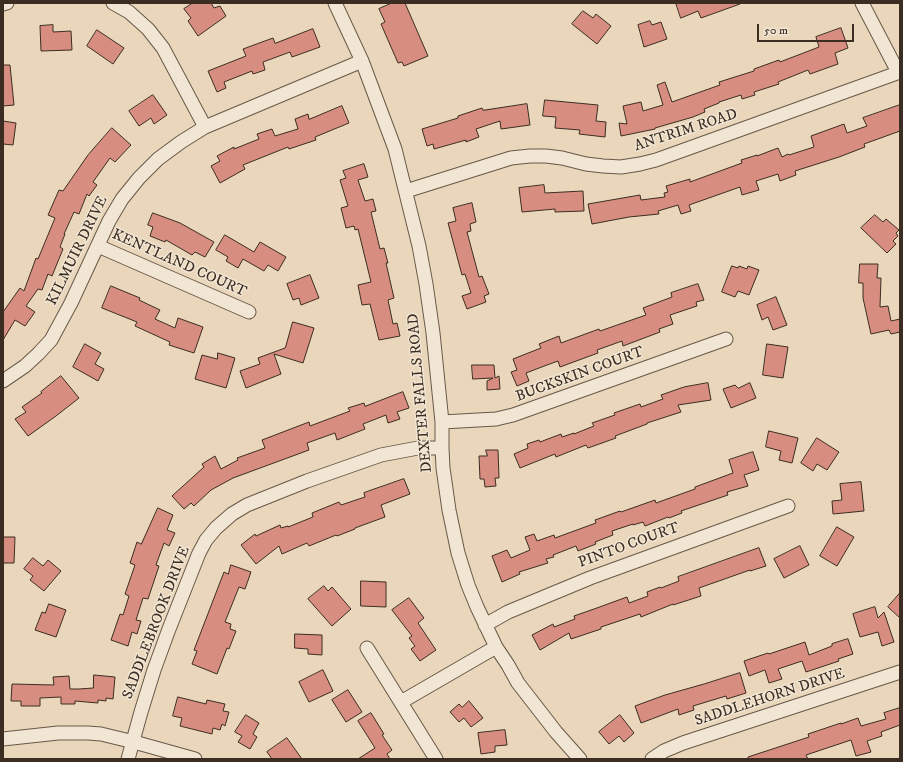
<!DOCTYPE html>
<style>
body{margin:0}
#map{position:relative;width:903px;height:762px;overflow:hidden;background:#ead7bb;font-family:"IM FELL DW Pica",serif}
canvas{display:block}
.frame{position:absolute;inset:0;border:4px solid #3b2d21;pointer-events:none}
.scale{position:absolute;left:757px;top:24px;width:97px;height:18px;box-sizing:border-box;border:2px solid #3b2d21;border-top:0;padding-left:5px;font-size:12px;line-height:14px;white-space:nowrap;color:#3b2d21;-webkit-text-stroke:3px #f1e5d3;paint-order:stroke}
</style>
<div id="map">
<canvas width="903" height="762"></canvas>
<div class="frame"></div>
<div class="scale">50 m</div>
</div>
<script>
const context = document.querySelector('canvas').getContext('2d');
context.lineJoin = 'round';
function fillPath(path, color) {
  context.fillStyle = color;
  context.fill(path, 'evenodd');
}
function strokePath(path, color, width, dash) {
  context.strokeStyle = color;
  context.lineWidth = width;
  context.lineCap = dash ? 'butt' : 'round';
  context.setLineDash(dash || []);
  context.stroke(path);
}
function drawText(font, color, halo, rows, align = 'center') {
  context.font = font + ' "IM FELL DW Pica",serif';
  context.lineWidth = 3;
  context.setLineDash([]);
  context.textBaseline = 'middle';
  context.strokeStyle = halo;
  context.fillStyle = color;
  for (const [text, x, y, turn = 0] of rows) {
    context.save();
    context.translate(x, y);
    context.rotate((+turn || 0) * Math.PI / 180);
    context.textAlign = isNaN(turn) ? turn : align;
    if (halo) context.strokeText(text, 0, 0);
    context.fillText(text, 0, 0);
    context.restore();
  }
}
const building = new Path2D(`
 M193 3H211L214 8 220 6 226 16 198 36 188 21 191 18 184 9Z
 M392 3H405L428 56 404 66 402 62 398 63 381 24 385 22 379 9Z
 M676 3H739L740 4 701 18 698 11 681 18Z
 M583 11 593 18 596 14 611 26 597 44 572 24Z
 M650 21 652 25 661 22 667 39 644 47 638 25Z
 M53 25V32L71 31 72 50 41 51 40 26Z
 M841 28 848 48 835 53 838 64 810 74 808 70 778 82 779 84 754 92 755 95 742 99 741 95 719 102V103L704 109 705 112 693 117 655 128V129L621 136 619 123 627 124 623 106 641 102 643 111 663 105 657 85 665 82 672 102 720 85 719 82 754 71V69L779 60 780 62 819 47 816 37Z
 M313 29 320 47 292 57 290 52 263 62 265 70 253 74 252 71 224 82 226 88 217 92 208 71 246 56 243 49 273 38 275 43Z
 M97 30 124 48 113 64 87 46Z
 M3 65H10L14 105 3 106Z
 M153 95 167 115 154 124 151 118 139 126 129 111Z
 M545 100 598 105 596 121 606 122 605 137 579 134 580 130 555 128 556 117 543 116Z
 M527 104 530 125 501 129 500 121 476 129 479 137 466 142V140L434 149 433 144 427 146 422 129 458 118V116L482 108 483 110Z
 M900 105V131L864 144 865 147 839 157 795 171 796 175 780 181 778 174 756 181 759 190 742 195 740 187 689 205 691 211 681 214 678 205 658 211 659 214 629 217 592 224 588 204 640 195 641 200 665 197 664 193 668 192 666 186 690 179V182L742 163 741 160 757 155V156L778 148 782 157 788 154 789 155 814 147 811 136 844 124 847 133 867 126 863 118Z
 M342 106 349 123 315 137 316 140 289 149 288 147 243 165 245 169 220 183 211 166 220 161 217 156 234 147V149L259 139 257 134 272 129 275 136 298 129 295 119 308 114 309 119Z
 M3 121 16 123 13 145 3 144Z
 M112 128 131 145 115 162 110 158 93 182 97 185 89 196 87 194 79 214 74 212 64 234H65L60 247 63 249 52 276 48 274 42 290 38 289 26 306 35 312 25 326 15 320 3 340V312L20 288 24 291 36 258 38 259 55 218 48 215 59 190 63 191 88 155Z
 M364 164 368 177 358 180 365 201 373 199 376 211 371 212 380 249 384 248 388 263H386L394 298 388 300 393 324 397 323 400 336 379 340 370 304 362 305 358 285 371 282 358 229 355 230 354 226 346 228 341 208 348 206 340 180 346 178 343 171Z
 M544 185 545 193 583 191 584 211 555 212V209L522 212 519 188Z
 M472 203 476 222 470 224 471 231 467 232 479 277 482 276 489 294 484 296 486 302 467 309 462 296 471 293 465 274 462 275 448 223 456 221 453 208Z
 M153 213 180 223 214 242 205 257 195 252 192 255 166 240 165 242 150 236 153 227 148 225Z
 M875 215 883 222 886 219 899 230 896 233 898 236 893 241 896 244 887 253 861 228Z
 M225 235 254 252 260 242 286 257 278 271 268 265 264 271 243 259 238 268 226 261 228 257 216 250Z
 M860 264H878L877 278H881L880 307 888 306 891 321 900 319V332L891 334 889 330 871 334 863 298V283H859Z
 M732 266 738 268 739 266 747 269 748 266 759 270 749 295 738 291 735 297 722 292Z
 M310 275 319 298 301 305 299 298 293 300 287 284Z
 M698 284 704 300 696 302 697 306 670 315 673 324 659 329 660 332 623 346 622 341 597 350 598 353 560 367 558 361 547 365 526 373 529 381 517 386 511 372 517 370 513 359 541 348 539 344 559 336 561 343 599 329 600 331 646 315 643 308 672 297 671 293Z
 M111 286 140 298 139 300 160 310 155 319 175 328 178 318 203 327 194 353 169 345 170 342 135 326 137 322 102 308Z
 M776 297 787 325 773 330 768 317 762 320 757 305Z
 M293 322 314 328 303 363 274 354 281 374 246 388 240 371 260 364 258 358 285 348Z
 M85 344 101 353 95 364 104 369 98 381 73 367Z
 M767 344 788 347 783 378 763 375Z
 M218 353 235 358 226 388 195 379 202 355 217 359Z
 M472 365H494L495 378 499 376 500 389 487 390V381L493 378 473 379Z
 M61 376 79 398 56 416 28 436 15 419 26 412 22 407 42 393 41 392Z
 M708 383 711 400 678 405 681 412 647 423V424L615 436 616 438 588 448 586 445 556 457 555 454 520 468 514 454 528 448 527 444 539 440 540 442 561 434 562 437 574 433V434L594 426 592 423 615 415 614 413 640 404 641 407 663 399 661 395 684 387Z
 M750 383 756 398 731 408 723 389 735 385 738 388Z
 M403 392 409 408 397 412 400 419 388 423 386 415 363 424 365 429 337 440 335 433 307 443 309 450 233 478 211 490 194 506 191 503 184 509 172 496 204 467 202 464 215 456 221 469 238 460 237 458 265 448 262 440 309 422 310 426 350 411 348 408 364 403 365 406Z
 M769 431 798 438 792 463 779 460 781 451 766 447Z
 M817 438 839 452 827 470 817 464 813 471 801 463Z
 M486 450H498L499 478H495L496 486 485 487 484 479H480L479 456H487Z
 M753 452 759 470 744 475 748 486 727 492 728 495 681 511 682 513 669 518 668 517 645 526 643 522 633 525V524L612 531 613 535 595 542 596 544 578 551 576 546 553 555 554 557 546 559 548 563 519 572 520 574 502 582 492 556 507 550 511 558 530 550 525 537 534 534 537 541 554 535 555 538 596 523 595 520 620 511 621 512 655 500 656 503 695 489V487L733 473 729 460Z
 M404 479 410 494 381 505 385 517 355 528V529L337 536 336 535 309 546 307 543 282 554 279 546 256 564 241 545 255 534 256 536 280 525 281 528 288 526V527L313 517 312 513 339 502 341 505 365 497 364 493Z
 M861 482 864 511 833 514 832 501 842 500 840 484Z
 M158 508 173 515 167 530 175 533 169 546 164 543 156 565 159 566 148 599 143 598 136 620 141 621 137 634 132 632 128 646 111 640 120 614 123 615 129 596 125 594 135 565 130 563 137 542 141 544Z
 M837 527 854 537 837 566 820 556Z
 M3 537H15L14 563H3Z
 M800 546 809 565 784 578 774 559Z
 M759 548 766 566 750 571V570L699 588 701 596 673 605V604L641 617 640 614 601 627V629L571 639 569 633 540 650 532 635 553 624 554 627 575 619 574 616 594 609 627 597 629 603 648 596 647 592 660 587 661 588 679 581 678 577Z
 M33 558 43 566 48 560 61 571 44 591 30 580 33 576 24 569Z
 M231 565 251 572 245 589 239 587 225 622 231 624 230 629 236 631 229 649 227 648 217 674 192 664 197 651 194 650 224 572 228 574Z
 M361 581 386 582V607L361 606Z
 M324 586 328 591 332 587 351 609 332 626 308 599Z
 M900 593V618L888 607Z
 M409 598 424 618 418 623 436 650 420 661 411 649 415 646 409 638 412 636 392 610Z
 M49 604 66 610 56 637 35 630 42 612 45 613Z
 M875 607 878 618 884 612 894 642 882 646 878 632 860 637 853 614Z
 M295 634 322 635V655L308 654V649L295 648Z
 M848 639 853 654 838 659 839 661 806 672 802 661 778 669 782 679 769 683 765 670 749 676 744 661 768 653 769 654 805 642 809 655 832 646V644Z
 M323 670 333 691 309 702 299 682Z
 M740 673 746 693 727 699 726 696 693 706 694 710 679 715 678 709 641 723 635 706 665 695 704 684Z
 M94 675 115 677 113 699 106 698V701L98 700V703L75 701V704H61V697L40 698V706H21V701H11L12 684 54 685 53 677 69 676 70 689H79L93 688Z
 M348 690 362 712 346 722 332 700Z
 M178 697 206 704 207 700 225 704 223 711 229 712 225 726 222 724 220 730 213 728 212 734 180 726 182 718 173 716Z
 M469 701 483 718 471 727 464 718 459 722 450 712 459 704 462 707Z
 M900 708V725L881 732 882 736 867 741 871 752 856 756 851 740 806 755 808 759H748V757L809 737 808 734 841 723V724L858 718 861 726 886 719 884 713Z
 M371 713 384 734 382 735 392 750 387 754 390 759H358L375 748 358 721Z
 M246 715 259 723 253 734 257 737 250 749 238 742 242 736 235 732Z
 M620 715 634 733 624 742 619 736 609 744 599 732Z
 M505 730 507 745 495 746V752L481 754 478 733Z
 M287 738 302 759H272L267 752Z`);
fillPath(building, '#d78d80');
strokePath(building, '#3b2d21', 1);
const minor = new Path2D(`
 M113 3 129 12 148 29 163 48 205 127
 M335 3 362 61 395 149 419 246 426 284 433 333 442 422V448L443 468 449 510 458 553 468 585 477 607 496 647 508 665 518 683 556 732 580 759
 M862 3 898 72
 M3 4 7 3
 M406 191 511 158 530 156H546L562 158 586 164 603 166 621 167 640 164 656 160 720 137 900 72
 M98 246 249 312
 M3 381 25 366 38 354 51 340 71 303 109 221 122 199 139 178 158 159 181 142 205 127 362 61
 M442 422 496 419 513 415 726 339
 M485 625 508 612 590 578 788 506
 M367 648 436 759
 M401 702 496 647
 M3 739 58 733H88L101 734 134 742 195 759
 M128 759 141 712 154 670 169 629 199 553 206 540 216 528 232 514 247 505 307 481 381 455 418 448H442
 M652 759 664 751 683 743 900 672`);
strokePath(minor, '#675848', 15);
strokePath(minor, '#f1e5d3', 13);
drawText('15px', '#3b2d21', '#f1e5d3', [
 ["ANTRIM ROAD",686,131,-18],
 ["KILMUIR DRIVE",78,251,-64],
 ["KENTLAND COURT",179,264,24],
 ["BUCKSKIN COURT",580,375,-20],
 ["DEXTER FALLS ROAD",421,393,-95],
 ["PINTO COURT",629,546,-20],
 ["SADDLEBROOK DRIVE",157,623,-69],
 ["SADDLEHORN DRIVE",770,698,-18]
]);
</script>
